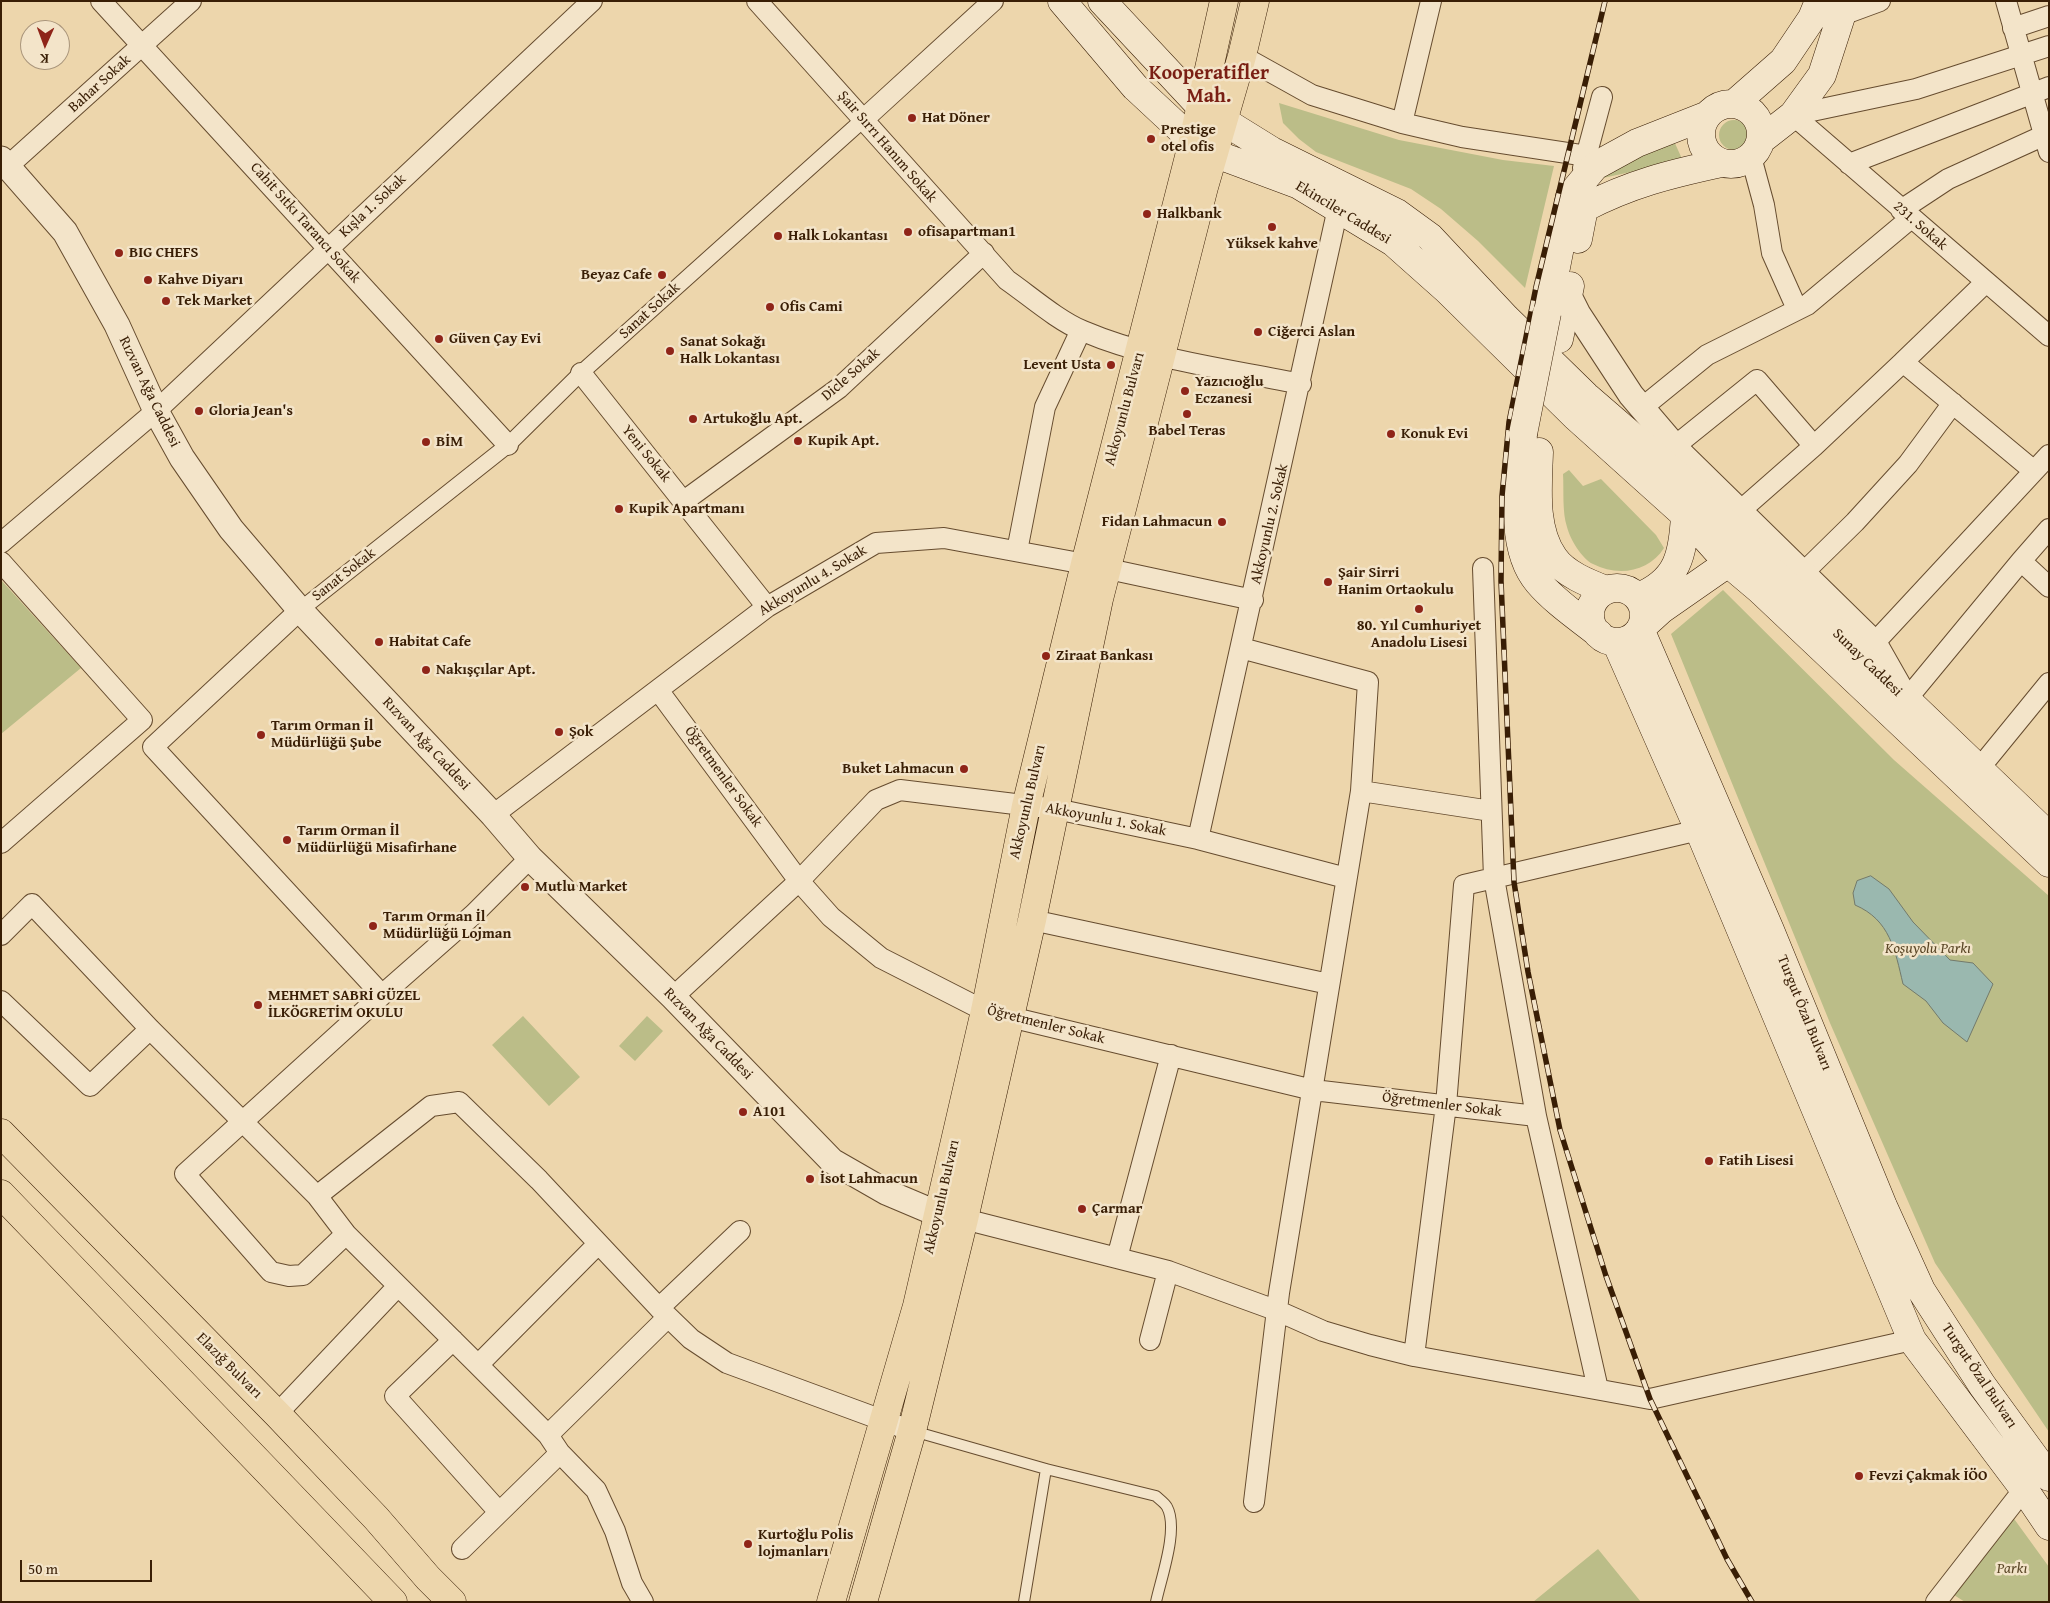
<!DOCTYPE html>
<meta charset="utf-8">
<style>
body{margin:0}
#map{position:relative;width:2050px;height:1603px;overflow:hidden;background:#edd6ac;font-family:"Gentium Book Plus",serif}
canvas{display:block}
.frame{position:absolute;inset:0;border:2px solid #391e05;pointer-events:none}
.north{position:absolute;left:20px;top:20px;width:50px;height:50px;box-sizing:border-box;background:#f3e4c9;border:1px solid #a9957b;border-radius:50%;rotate:182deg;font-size:14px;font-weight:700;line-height:20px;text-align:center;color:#391e05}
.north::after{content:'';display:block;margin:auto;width:18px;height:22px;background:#8f2418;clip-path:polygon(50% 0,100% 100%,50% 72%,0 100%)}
.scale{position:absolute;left:20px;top:1560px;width:132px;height:22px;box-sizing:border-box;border:2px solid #391e05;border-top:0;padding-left:6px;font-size:15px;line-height:18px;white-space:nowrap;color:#391e05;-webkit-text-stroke:4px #f3e4c9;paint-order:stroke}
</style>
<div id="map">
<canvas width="2050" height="1603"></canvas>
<div class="frame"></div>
<div class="north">K</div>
<div class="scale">50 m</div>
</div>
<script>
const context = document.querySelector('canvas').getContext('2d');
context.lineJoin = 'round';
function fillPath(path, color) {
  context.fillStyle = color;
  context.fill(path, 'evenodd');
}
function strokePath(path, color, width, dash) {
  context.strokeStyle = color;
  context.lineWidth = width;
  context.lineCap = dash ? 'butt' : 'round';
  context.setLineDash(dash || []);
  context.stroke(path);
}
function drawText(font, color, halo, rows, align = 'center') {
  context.font = font + ' "Gentium Book Plus",serif';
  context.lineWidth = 5;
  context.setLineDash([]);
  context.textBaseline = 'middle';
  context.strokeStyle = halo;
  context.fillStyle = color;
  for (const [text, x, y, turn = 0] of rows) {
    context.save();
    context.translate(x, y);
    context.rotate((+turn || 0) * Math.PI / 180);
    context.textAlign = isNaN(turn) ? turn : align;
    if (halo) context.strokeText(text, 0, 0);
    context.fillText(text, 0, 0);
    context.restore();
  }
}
fillPath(new Path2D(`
 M1279 103 1399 140 1503 160 1554 166 1525 288 1478 241 1441 209 1411 189 1316 152 1299 139 1283 123Z
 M1719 135a15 15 0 1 1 30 0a15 15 0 1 1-30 0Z
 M1673 139 1683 161 1598 179Z
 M1569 470 1583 486 1601 479 1656 535 1664 548C1649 572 1618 577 1593 564 1582 559 1570 539 1567 527 1562 512 1564 490 1563 474Z
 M1 580 81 668 1 734Z
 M1723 590 1894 760 2049 896V1432L1935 1263 1830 1023 1671 634Z
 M523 1016 580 1077 549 1106 492 1045Z
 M647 1016 663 1031 635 1061 619 1046Z
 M2012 1516 2049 1567V1602H1965L1954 1595Z
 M1598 1549 1641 1602H1533Z`), '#bbbd88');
const water = new Path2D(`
 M1871 876 1889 889 1913 922 1950 960 1973 963 1993 984 1967 1042 1943 1023 1926 1001 1903 984C1895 950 1890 920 1855 905L1853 893 1857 881Z`);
fillPath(water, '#9ab8af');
strokePath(water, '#737a6b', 1);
const service = new Path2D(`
 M913 1431 1046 1469 1156 1496C1159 1499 1165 1503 1167 1507 1179 1529 1161 1578 1156 1602
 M1024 1602 1046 1469`);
const pedestrian = new Path2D(`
 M300 610 508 445 581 373 864 119`);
const minor = new Path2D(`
 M101 1 508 445
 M757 1 1007 280C1030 296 1057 320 1083 331 1151 360 1228 369 1301 384
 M2006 1 2049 152
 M1842 15 1880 1
 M2013 28 2049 16
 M1242 56 1312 95 1402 123 1462 137 1587 156
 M1793 115 2049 336
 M1793 115 1916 89 2049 46
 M864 119 993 1
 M1402 123 1431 1
 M1751 157 1764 205 1772 253 1797 309
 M1849 164 2049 87
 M8 166 191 1
 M1583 168 1602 97
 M1901 210 1948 179 2049 133
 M1986 282 1903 362 2034 471
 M581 373 767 607
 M1643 407 1707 355 1807 305 1911 218
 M1675 446 1757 380 1814 446
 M684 501 839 388 984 253
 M1740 511 1814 446 1903 362
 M1 543 156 411 592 1
 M1017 551 1045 407 1081 330
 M2021 561 2049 529
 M1 562 142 720 1 843
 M1483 568 1494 878 1536 1116 1598 1389
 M1803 573 1855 522 1908 464 1953 403
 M300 610 153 747 382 995 185 1174 271 1272 289 1276 303 1275 346 1234
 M1241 648 1368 682 1361 791 1279 1293 1254 1502
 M1865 653 2049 455
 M658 690 799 881 831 917 881 958 985 1011 1313 1090 1536 1116
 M1906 700 2021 561 2049 587
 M1978 770 2049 683
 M1361 791 1491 811
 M493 815 767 607 876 543 944 538 1085 564 1253 600
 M1198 839 1338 208
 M1032 920 1329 984
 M1 935 32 904 150 1029 317 1196 346 1234 478 1365 598 1244
 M382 995 474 914 530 858
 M673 997 799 881 876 800 900 790 1056 809 1198 839 1346 878
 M1 1001 90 1086 150 1029
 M317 1196 431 1106 459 1102 539 1180 659 1308 691 1339 727 1363 912 1431
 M964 1219 1168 1271 1278 1311 1323 1331 1370 1345 1414 1356 1650 1399 1912 1340
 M1117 1258 1171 1055
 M659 1308 740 1231
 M453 1340 395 1396 499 1512
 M1150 1340 1168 1271
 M1414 1356 1446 1105 1464 885 1699 830
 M478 1365 548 1435 560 1453 596 1490 615 1531 632 1583 643 1602
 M277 1414 398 1286
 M548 1435 668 1317
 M462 1549 560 1453
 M1936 1602 2024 1489`);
const tertiary = new Path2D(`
 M1 159 65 232 117 325 156 411 182 458 231 529 300 610 493 815 530 858 673 997 832 1161 886 1192 938 1214 958 1218
 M1569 296 1578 314 1631 395 1683 456 1874 643 1899 687`);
const secondary = new Path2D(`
 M1062 1 1135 87 1193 141 1213 153 1299 185 1393 242 1447 290 1575 416 1685 515 1728 563 1760 590 2049 863
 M1102 1 1201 107 1272 151 1397 213 1430 237 1506 318 1586 396 1690 486 1770 569 2049 836
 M1701 134a30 30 0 1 1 60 0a30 30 0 1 1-60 0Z
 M1734 104 1783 61 1812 18 1819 1
 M1761 140 1793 115 1822 75 1846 1
 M1578 239 1584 208C1630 184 1670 174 1721 163
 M1547 313 1570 196 1595 166 1637 143 1708 115
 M1559 339 1570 286
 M1523 434C1520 477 1507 546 1538 582 1555 602 1579 618 1599 634
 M1539 452C1538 486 1533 529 1554 558 1565 574 1588 583 1606 590
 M1728 563 1662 609 1640 629 1770 930 1883 1206 1921 1290 1982 1385 2049 1477
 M1590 615a27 27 0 1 1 54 0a27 27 0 1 1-54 0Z
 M1638 597C1678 581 1683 555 1685 515
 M1616 642 1699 830 1912 1340 2024 1489 2049 1526`);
const primary = new Path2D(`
 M1 1133 277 1414 376 1518 428 1578 452 1602
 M1 1194 393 1602
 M831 1602 917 1306 985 1011 1026 806 1085 564 1193 141 1224 1
 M863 1602 912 1431 964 1219 1032 920 1099 599 1204 187 1242 56 1255 1`);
strokePath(service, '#664c2f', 12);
strokePath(pedestrian, '#664c2f', 17);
strokePath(minor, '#664c2f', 22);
strokePath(tertiary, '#664c2f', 27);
strokePath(secondary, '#391e05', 29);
strokePath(primary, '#391e05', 29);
strokePath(service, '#f3e4c9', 10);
strokePath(pedestrian, '#f3e4c9', 15);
strokePath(minor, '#f3e4c9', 20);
strokePath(tertiary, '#f3e4c9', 25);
strokePath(secondary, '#f3e4c9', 28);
strokePath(primary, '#edd6ac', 28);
const rail = new Path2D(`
 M1605 1 1536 287 1509 422 1502 496 1501 581 1514 882 1528 972 1560 1130 1606 1276 1650 1399 1727 1559 1752 1602`);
strokePath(rail, '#391e05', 5.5);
strokePath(rail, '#f3e4c9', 4, [11]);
const secondaryBridge = new Path2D(`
 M1523 434 1547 313`);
strokePath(secondaryBridge, '#391e05', 29, []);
strokePath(secondaryBridge, '#f3e4c9', 28);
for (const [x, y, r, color] of [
 [912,118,5,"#8f2418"],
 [1151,139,5,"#8f2418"],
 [1147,214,5,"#8f2418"],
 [1272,227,5,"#8f2418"],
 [908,232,5,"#8f2418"],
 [778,236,5,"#8f2418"],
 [119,253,5,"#8f2418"],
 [662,275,5,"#8f2418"],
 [148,280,5,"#8f2418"],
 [166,301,5,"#8f2418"],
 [770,307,5,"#8f2418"],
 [1258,332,5,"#8f2418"],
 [439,339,5,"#8f2418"],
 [670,351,5,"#8f2418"],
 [1111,365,5,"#8f2418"],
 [1185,391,5,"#8f2418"],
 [199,411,5,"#8f2418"],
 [1187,414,5,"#8f2418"],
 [693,419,5,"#8f2418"],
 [1391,434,5,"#8f2418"],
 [798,441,5,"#8f2418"],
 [426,442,5,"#8f2418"],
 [619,509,5,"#8f2418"],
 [1222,522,5,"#8f2418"],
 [1328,582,5,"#8f2418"],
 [1419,609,5,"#8f2418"],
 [379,642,5,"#8f2418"],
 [1046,656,5,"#8f2418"],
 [426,670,5,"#8f2418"],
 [559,732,5,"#8f2418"],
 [261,735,5,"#8f2418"],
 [964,769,5,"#8f2418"],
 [287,840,5,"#8f2418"],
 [525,887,5,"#8f2418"],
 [373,926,5,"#8f2418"],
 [258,1005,5,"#8f2418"],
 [743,1112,5,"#8f2418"],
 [1709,1161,5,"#8f2418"],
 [810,1179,5,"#8f2418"],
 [1082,1209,5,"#8f2418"],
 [1859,1476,5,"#8f2418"],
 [748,1544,5,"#8f2418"]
]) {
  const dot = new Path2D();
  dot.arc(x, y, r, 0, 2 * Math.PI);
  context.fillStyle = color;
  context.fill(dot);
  strokePath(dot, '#f3e4c9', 2);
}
drawText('15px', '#391e05', '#f3e4c9', [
 ["Bahar Sokak",100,84,-42],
 ["Şair Sırrı Hanım Sokak",887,147,49],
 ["Kışla 1. Sokak",373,206,-43],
 ["Ekinciler Caddesi",1343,213,31],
 ["Cahit Sıtkı Tarancı Sokak",305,223,48],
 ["231. Sokak",1920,226,41],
 ["Sanat Sokak",650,311,-42],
 ["Dicle Sokak",851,375,-41],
 ["Rızvan Ağa Caddesi",149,392,64],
 ["Akkoyunlu Bulvarı",1125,409,-75],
 ["Yeni Sokak",646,454,51],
 ["Akkoyunlu 2. Sokak",1270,524,-77],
 ["Sanat Sokak",344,575,-38],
 ["Akkoyunlu 4. Sokak",813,581,-31],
 ["Sunay Caddesi",1867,663,44],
 ["Rızvan Ağa Caddesi",426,744,47],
 ["Öğretmenler Sokak",723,777,54],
 ["Akkoyunlu Bulvarı",1028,802,-77],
 ["Akkoyunlu 1. Sokak",1106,820,11],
 ["Turgut Özal Bulvarı",1804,1013,68],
 ["Öğretmenler Sokak",1046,1025,14],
 ["Rızvan Ağa Caddesi",708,1034,46],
 ["Öğretmenler Sokak",1442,1105,7],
 ["Akkoyunlu Bulvarı",942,1197,-77],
 ["Elazığ Bulvarı",229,1366,45],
 ["Turgut Özal Bulvarı",1979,1376,56]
]);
drawText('bold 15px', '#391e05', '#f3e4c9', [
 ["Hat Döner",922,118],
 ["Prestige",1161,130],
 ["otel ofis",1161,147],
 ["Halkbank",1157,214],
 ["ofisapartman1",918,232],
 ["Halk Lokantası",788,236],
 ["Yüksek kahve",1272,244,"center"],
 ["BIG CHEFS",129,253],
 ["Beyaz Cafe",652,275,"right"],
 ["Kahve Diyarı",158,280],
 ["Tek Market",176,301],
 ["Ofis Cami",780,307],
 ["Ciğerci Aslan",1268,332],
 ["Güven Çay Evi",449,339],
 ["Sanat Sokağı",680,342],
 ["Halk Lokantası",680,359],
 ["Levent Usta",1101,365,"right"],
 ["Yazıcıoğlu",1195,382],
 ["Eczanesi",1195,399],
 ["Gloria Jean's",209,411],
 ["Artukoğlu Apt.",703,419],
 ["Babel Teras",1187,431,"center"],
 ["Konuk Evi",1401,434],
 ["Kupik Apt.",808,441],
 ["BİM",436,442],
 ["Kupik Apartmanı",629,509],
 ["Fidan Lahmacun",1212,522,"right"],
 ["Şair Sirri",1338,573],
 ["Hanim Ortaokulu",1338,590],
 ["80. Yıl Cumhuriyet",1419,626,"center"],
 ["Anadolu Lisesi",1419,643,"center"],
 ["Habitat Cafe",389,642],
 ["Ziraat Bankası",1056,656],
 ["Nakışçılar Apt.",436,670],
 ["Tarım Orman İl",271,726],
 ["Müdürlüğü Şube",271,743],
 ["Şok",569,732],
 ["Buket Lahmacun",954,769,"right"],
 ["Tarım Orman İl",297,831],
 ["Müdürlüğü Misafirhane",297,848],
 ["Mutlu Market",535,887],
 ["Tarım Orman İl",383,917],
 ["Müdürlüğü Lojman",383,934],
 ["MEHMET SABRİ GÜZEL",268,996],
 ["İLKÖGRETİM OKULU",268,1013],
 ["A101",753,1112],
 ["Fatih Lisesi",1719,1161],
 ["İsot Lahmacun",820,1179],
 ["Çarmar",1092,1209],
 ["Fevzi Çakmak İÖO",1869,1476],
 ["Kurtoğlu Polis",758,1535],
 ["lojmanları",758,1552]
], 'left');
drawText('italic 15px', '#5a4626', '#f3e4c9', [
 ["Koşuyolu Parkı",1928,949],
 ["Parkı",2012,1569]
]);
drawText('bold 20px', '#7a1f14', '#f3e4c9', [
 ["Kooperatifler",1209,74],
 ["Mah.",1209,97]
]);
</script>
